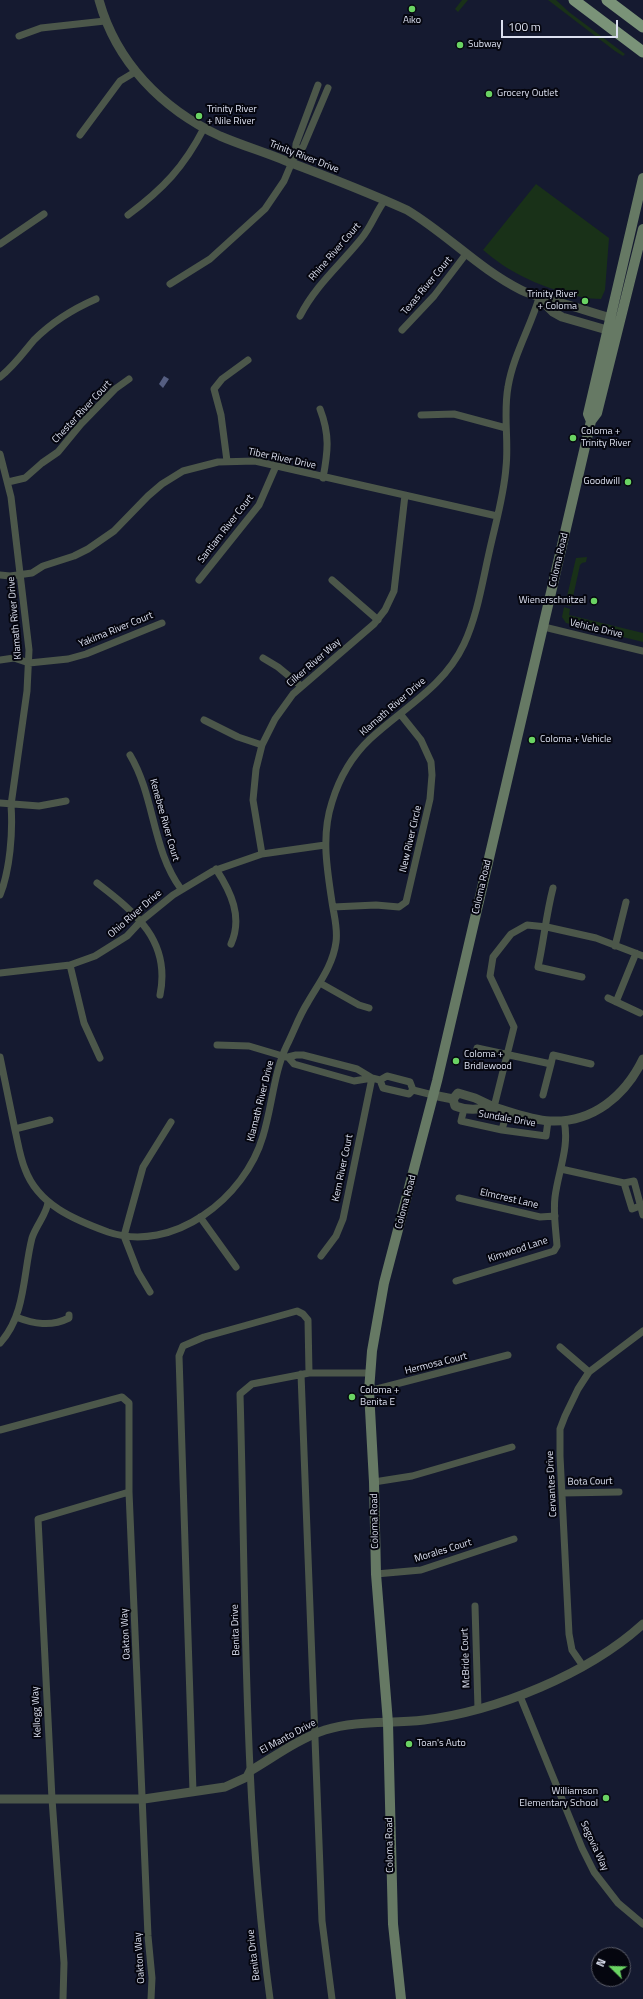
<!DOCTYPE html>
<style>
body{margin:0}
#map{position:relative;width:643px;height:1999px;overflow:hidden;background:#151a30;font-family:"Titillium Web",sans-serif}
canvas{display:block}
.north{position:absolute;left:591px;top:1947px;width:40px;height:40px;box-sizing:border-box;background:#05060f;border:1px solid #5b5d69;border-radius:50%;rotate:293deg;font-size:11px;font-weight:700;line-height:16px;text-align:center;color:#dce0f0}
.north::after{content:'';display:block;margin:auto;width:14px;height:18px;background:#6ad363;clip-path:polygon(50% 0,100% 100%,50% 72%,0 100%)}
.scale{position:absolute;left:501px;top:20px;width:117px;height:18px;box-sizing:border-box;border:2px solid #dce0f0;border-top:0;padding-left:5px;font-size:12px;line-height:14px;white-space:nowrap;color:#dce0f0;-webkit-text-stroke:3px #05060f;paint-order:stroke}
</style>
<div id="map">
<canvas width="643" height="1999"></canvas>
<div class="north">N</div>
<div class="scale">100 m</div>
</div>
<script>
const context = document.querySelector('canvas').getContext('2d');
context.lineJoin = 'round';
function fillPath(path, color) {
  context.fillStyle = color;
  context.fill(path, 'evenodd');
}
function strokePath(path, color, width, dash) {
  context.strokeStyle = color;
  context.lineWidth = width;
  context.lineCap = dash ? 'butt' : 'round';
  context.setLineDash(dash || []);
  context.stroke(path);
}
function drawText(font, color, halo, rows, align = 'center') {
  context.font = font + ' "Titillium Web",sans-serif';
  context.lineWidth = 4;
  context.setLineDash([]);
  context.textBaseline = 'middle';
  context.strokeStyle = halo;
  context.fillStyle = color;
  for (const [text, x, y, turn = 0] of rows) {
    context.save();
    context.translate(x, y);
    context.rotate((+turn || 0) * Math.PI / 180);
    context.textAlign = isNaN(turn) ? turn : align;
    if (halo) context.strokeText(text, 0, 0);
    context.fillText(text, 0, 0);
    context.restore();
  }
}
fillPath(new Path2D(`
 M462 0H468L458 12 455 9Z
 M548 0H556L569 12 625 54 623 56 615 51Z
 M536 184 609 238 605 290 601 299C576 299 537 285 516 273 504 267 493 258 483 250Z
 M587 557 586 562 582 563 580 565 571 606 565 605 576 558Z
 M564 607 570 609 569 615 643 633V642L566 623 562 617Z`), '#193118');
fillPath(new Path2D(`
 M164 376 169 379 163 388 159 384Z`), '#555e81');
strokePath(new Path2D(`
 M19 36 41 28 105 21
 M80 135 120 81 135 72
 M295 155 296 144 318 85
 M128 215C163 189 184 167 204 128
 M0 244 44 214
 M170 284 210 259 265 209 284 181 295 155 303 147 328 88
 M300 316C315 286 340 265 361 239 372 226 375 213 385 200
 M402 330 434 296 466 254
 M0 377C14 366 23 353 34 340 52 322 73 309 96 299
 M320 409C330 435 328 451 323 478
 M421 415 454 414 506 428
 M0 454 11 497 29 650 27 691 11 805C13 832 10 870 0 895
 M227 461 221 415 214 389 222 379 248 360
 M8 482 25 478 42 463 58 452 81 424 115 389 129 379
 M0 575 10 576 32 573 43 566 74 556 88 549 114 531 148 496 162 484 183 471 218 462 255 461 497 516
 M199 580 259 505 276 466
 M332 580 378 620
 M544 627 643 651
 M263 658 278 667 301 686
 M0 660 14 658 29 663 68 659 86 654 162 623
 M204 720 238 737 262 745
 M130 755C155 797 152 850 181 889
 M0 803 39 806 66 801
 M262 854 253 800 256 769 262 745 275 719 293 694 374 624 385 610 394 591 405 495
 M216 869C231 892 243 917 231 944
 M97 883C136 913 171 941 160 995
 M553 888C546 915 544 940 538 967L582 977
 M333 907 376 905 399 907 406 902 430 799 432 775 431 762 421 740 401 715
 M615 946 626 902
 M70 965 84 1023 100 1058
 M0 973 70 965 95 956 127 936 141 921 173 895 213 871 262 854 325 845
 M320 983 359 1005 369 1008
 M608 998 640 1013
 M616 1002 636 953
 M217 1045 249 1046 286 1057
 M477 1048 551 1064 553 1055 591 1064
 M296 1055H303L357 1069 372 1078 354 1081 294 1064 288 1057Z
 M0 1057C5 1082 10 1106 15 1130 18 1143 20 1157 25 1169 38 1205 75 1220 108 1232 173 1254 245 1198 263 1136 272 1107 274 1071 287 1045 294 1031 299 1016 308 1002 319 983 333 965 336 942 338 928 334 916 332 902 327 868 321 836 332 802 339 779 352 756 370 739 403 708 444 687 464 644 477 616 482 584 489 553 495 525 504 496 506 467 509 441 503 414 508 387 513 356 530 328 539 298
 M380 1080 387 1076 410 1082 413 1090
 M413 1090 433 1095
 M543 1095 551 1064
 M494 1107 514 1027 490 976 493 957 511 934 527 925 547 927 596 938 643 956
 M464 1109 461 1121 502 1130 546 1136 548 1121
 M15 1129 50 1120
 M502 1130 507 1111
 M561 1169 624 1183 634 1181 643 1215
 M624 1183 632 1209 640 1206
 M459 1198 540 1217 555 1216
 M200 1217 236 1267
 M321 1256 336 1236 343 1219 372 1078 380 1080 383 1088 409 1094 413 1090
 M456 1281 554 1251 557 1246C556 1231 553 1213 555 1197 558 1172 570 1146 564 1121
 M150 1292 138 1272 124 1236 143 1167 171 1122
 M16 1317C34 1324 51 1327 69 1318V1315
 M0 1343C26 1315 23 1273 32 1238 36 1225 47 1214 48 1202
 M560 1347 589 1372
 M301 1374 322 1921 332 1999
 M369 1391 508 1355
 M0 1430 122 1397 129 1403V1492L148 1936 152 1978 151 1999
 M374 1482 412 1476 512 1447
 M562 1493 619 1492
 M376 1574 421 1570 514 1539
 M475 1606 478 1709
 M583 1666 572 1650 569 1634 560 1456V1429L565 1416 578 1389 589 1372 643 1331
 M520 1696 582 1848 594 1872 618 1903 643 1924
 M193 1792 179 1356 183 1346 204 1337 297 1311 303 1314 308 1320 309 1373
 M63 1999 64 1963 52 1799 38 1519 129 1492
 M270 1999C243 1799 246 1595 240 1394L252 1384 309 1373H369`), '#4c574a', 7);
strokePath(new Path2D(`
 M99 0C116 62 162 109 220 136 241 145 264 152 286 161 326 176 367 192 407 210 447 234 479 269 521 290 533 296 546 298 558 302 576 307 593 313 611 318L616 322
 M539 298 553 312 562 317 607 330 615 327
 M458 1093 475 1098 494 1107C480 1109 468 1111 455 1106L453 1099Z
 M433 1095 453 1099
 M494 1107C511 1112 532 1120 550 1121 593 1123 625 1096 643 1059
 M0 1799H144L225 1787 247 1777 250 1771C274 1757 298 1739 325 1730 357 1720 390 1724 424 1720 497 1711 588 1674 643 1624`), '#4c574a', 9);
strokePath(new Path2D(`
 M591 421 588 414 643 178
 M401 1999 393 1924 388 1723 376 1574 374 1482 369 1391 372 1351 384 1283 437 1081 591 421 597 413 643 229`), '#667964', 10);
strokePath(new Path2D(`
 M574 0 643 52
 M607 0 643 27`), '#7a9378', 11);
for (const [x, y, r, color] of [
 [412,9,4,"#6ad363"],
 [460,45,4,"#6ad363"],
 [489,94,4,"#6ad363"],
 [199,116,4,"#6ad363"],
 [585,301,4,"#6ad363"],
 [573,438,4,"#6ad363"],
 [628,482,4,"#6ad363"],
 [594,601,4,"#6ad363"],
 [532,740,4,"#6ad363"],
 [456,1061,4,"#6ad363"],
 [352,1397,4,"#6ad363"],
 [409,1744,4,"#6ad363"],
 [606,1798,4,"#6ad363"]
]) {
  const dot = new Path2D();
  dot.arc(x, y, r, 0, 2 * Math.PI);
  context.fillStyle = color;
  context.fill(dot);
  strokePath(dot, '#05060f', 1.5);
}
drawText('10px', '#dce0f0', '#05060f', [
 ["Aiko",412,21,"center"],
 ["Subway",468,45],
 ["Grocery Outlet",497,94],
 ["Trinity River",207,110],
 ["+ Nile River",207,122],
 ["Trinity River",577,295,"right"],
 ["+ Coloma",577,307,"right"],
 ["Coloma +",581,432],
 ["Trinity River",581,444],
 ["Goodwill",620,482,"right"],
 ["Wienerschnitzel",586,601,"right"],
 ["Coloma + Vehicle",540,740],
 ["Coloma +",464,1055],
 ["Bridlewood",464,1067],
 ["Coloma +",360,1391],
 ["Benita E",360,1403],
 ["Toan's Auto",417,1744],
 ["Williamson",598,1792,"right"],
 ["Elementary School",598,1804,"right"]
], 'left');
drawText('10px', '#dce0f0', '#05060f', [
 ["Trinity River Drive",304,157,21],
 ["Rhine River Court",335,252,-49],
 ["Texas River Court",427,286,-50],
 ["Chester River Court",82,412,-47],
 ["Tiber River Drive",282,459,12],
 ["Santiam River Court",226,529,-52],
 ["Coloma Road",559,560,-77],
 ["Klamath River Drive",15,618,-95],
 ["Vehicle Drive",596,629,13],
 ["Yakima River Court",116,630,-22],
 ["Cilker River Way",314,663,-41],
 ["Klamath River Drive",393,707,-41],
 ["Kenebee River Court",164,820,74],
 ["New River Circle",411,839,-77],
 ["Coloma Road",482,887,-77],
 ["Ohio River Drive",135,914,-41],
 ["Klamath River Drive",261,1101,-76],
 ["Sundale Drive",507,1119,10],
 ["Kern River Court",343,1168,-78],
 ["Elmcrest Lane",509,1199,13],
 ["Coloma Road",406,1202,-75],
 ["Kimwood Lane",518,1250,-18],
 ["Hermosa Court",436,1364,-14],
 ["Bota Court",590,1482,-1],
 ["Cervantes Drive",552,1484,-93],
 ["Coloma Road",375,1521,-91],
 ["Morales Court",443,1551,-17],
 ["Benita Drive",236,1630,-92],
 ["Oakton Way",126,1634,-93],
 ["McBride Court",466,1658,-92],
 ["Kellogg Way",37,1712,-93],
 ["El Manto Drive",288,1737,-28],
 ["Coloma Road",390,1845,-91],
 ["Segovia Way",594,1846,65],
 ["Benita Drive",254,1955,-97],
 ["Oakton Way",140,1958,-94]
]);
</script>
